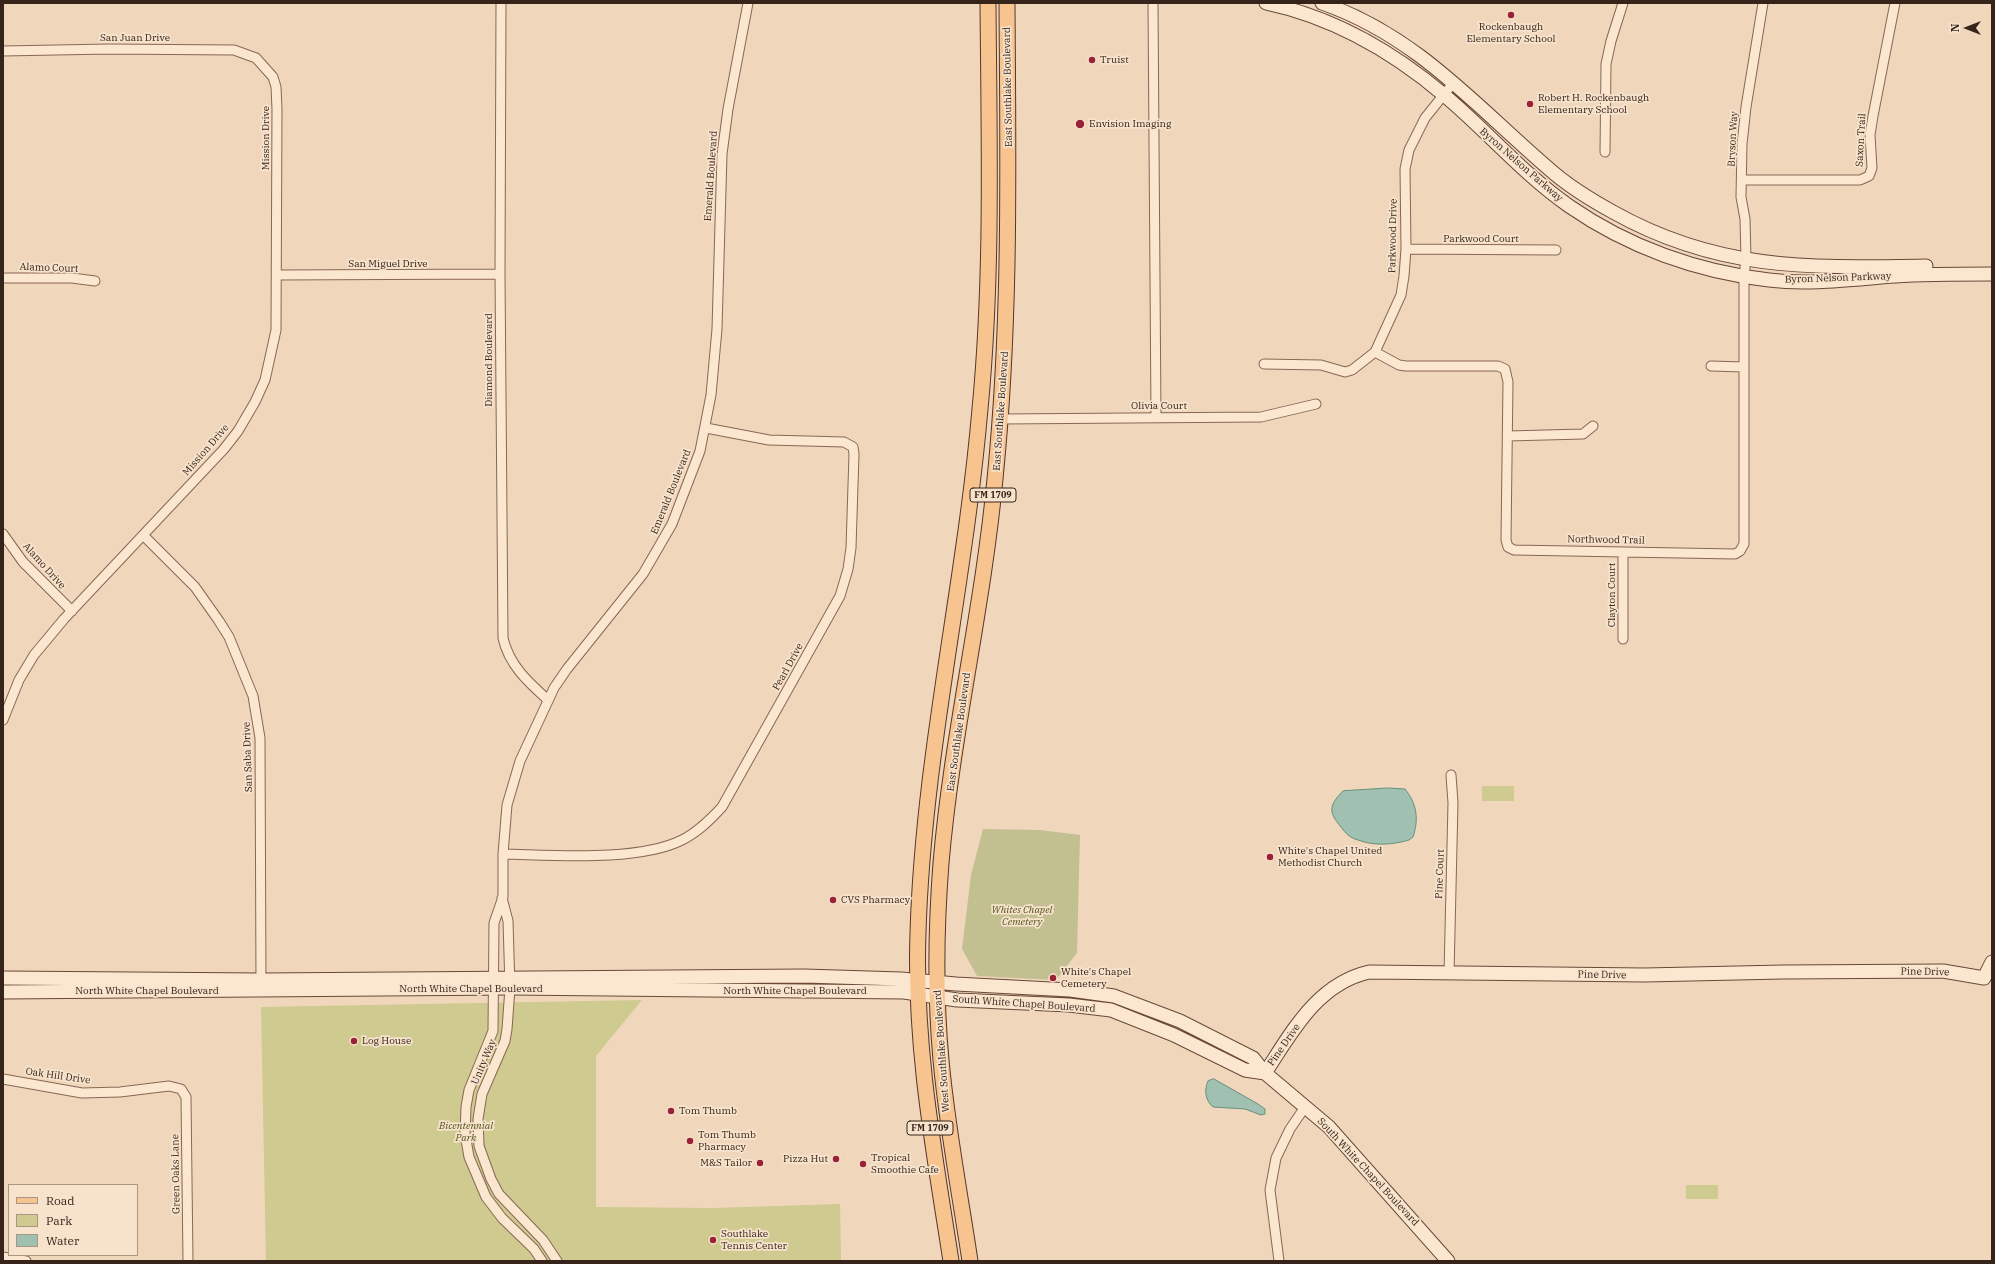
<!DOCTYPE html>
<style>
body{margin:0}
#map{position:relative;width:1995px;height:1264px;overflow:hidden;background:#f0d7bc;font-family:"IBM Plex Serif",serif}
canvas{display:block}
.frame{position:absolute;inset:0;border:4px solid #36231a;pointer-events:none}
.legend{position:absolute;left:8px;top:1184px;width:130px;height:72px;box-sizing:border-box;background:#f7e3cc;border:1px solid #aa9685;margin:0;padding:5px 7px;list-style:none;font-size:12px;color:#36231a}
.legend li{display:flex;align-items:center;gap:8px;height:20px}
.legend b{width:20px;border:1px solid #aa9685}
.north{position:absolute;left:1947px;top:8px;width:40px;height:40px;-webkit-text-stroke:3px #f7e3cc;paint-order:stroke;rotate:270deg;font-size:11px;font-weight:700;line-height:16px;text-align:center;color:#36231a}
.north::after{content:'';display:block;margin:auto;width:14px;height:18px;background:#36231a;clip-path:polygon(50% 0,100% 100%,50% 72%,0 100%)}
</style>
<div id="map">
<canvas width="1995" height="1264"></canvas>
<div class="frame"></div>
<ul class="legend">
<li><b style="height:5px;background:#f7c490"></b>Road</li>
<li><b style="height:11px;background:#ceca90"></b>Park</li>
<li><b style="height:11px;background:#a0c1b1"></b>Water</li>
</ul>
<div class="north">N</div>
</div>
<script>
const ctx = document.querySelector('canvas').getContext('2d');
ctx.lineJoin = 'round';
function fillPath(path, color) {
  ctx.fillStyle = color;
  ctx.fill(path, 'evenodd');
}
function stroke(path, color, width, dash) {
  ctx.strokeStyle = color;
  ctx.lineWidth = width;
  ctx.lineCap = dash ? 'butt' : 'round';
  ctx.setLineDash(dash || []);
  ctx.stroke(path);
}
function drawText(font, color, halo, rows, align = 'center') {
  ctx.font = font + ' "IBM Plex Serif",serif';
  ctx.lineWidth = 3.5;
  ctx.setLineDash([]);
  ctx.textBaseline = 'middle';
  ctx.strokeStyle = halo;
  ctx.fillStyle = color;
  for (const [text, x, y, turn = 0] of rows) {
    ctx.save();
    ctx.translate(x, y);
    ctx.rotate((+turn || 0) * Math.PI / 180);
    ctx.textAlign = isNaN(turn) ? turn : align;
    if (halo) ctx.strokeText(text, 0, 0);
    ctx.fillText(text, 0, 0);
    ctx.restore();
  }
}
fillPath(new Path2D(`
 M1482,786h32v15h-32z
 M642,1000l-46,56v151l117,1 127,-4 1,57h-575l-5,-254z
 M1686,1185h32v14h-32z`), '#ceca90');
fillPath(new Path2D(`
 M983,829l57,1 40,5 -3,118 -21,27 -79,-4 -15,-27 9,-74z`), '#c2bf90');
const water = new Path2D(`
 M1388,788l17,1c12,15 14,30 8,48l-4,3c-17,5 -35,6 -51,0 -8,-2 -13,-7 -17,-13 -13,-15 -12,-22 2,-36z
 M1214,1079l44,25 7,5v5l-4,1 -16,-6 -32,-2c-8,-7 -9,-17 -5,-26z`);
fillPath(water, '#a0c1b1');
stroke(water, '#678e7e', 1);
const street = new Path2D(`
 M501,3l-1,271 3,364c6,27 25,44 45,62
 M1153,3l3,414
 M3,51l106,-2 125,1 22,8 17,19 3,10 1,22 -1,221 -11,50 -10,22 -17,29 -14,18 -160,170 -30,36 -15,25 -16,40
 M1605,152l1,-88 5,-23 12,-38
 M1743,180h117l9,-4 3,-8 -2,-33 3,-19 22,-113
 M1406,249l150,1
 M277,275l223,-1
 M3,278h69l23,3
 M1375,352l24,13 7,1h92l7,3 3,13 -2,158 2,7 6,3 221,4 5,-3 4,-7v-268l2,-17 -1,-40 -4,-22 1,-53 4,-37 17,-104
 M1264,364l57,1 24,7 7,-2 23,-18 26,-57 3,-19 2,-27 -1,-80 4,-19 16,-32 29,-36
 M1711,366l33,1
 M1001,419l260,-2 55,-13
 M1508,436l75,-2 10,-8
 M3,534l20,28 49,49
 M144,536l51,51 24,34 10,16 24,59 7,42 1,248
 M1623,639v-87
 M503,854c50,1 135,8 179,-14 16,-8 28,-20 40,-33l118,-211 8,-27 3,-21 3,-94 -1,-7 -9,-5 -75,-2 -63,-12
 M502,898l6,23 2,67 -3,41 -2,12 -23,53 -4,25 1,27 12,33 8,15 44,46 14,21
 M1449,974l4,-171 -2,-28
 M3,1079l79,14 38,-1 49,-6 12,3 5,8 2,164
 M3,1257l23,4
 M542,1261l-8,-12 -32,-31 -16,-21 -17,-40 -4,-23 1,-27 3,-17 24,-59 1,-108 9,-26v-43l4,-49 13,-44 34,-73 13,-19 76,-95 29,-50 28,-73 11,-56 6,-66 5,-175 6,-45 20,-106
 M1279,1261l-9,-71 6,-32 14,-29 15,-22`);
const secondary = new Path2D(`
 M1266,3c66,14 127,49 178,92 43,36 79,79 125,111 59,41 129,66 200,74 41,5 84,-1 126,-4 32,-2 65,-2 97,-2
 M1322,3c98,34 157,107 233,171 18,15 38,27 58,38 105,59 197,56 313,54
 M3,978l258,2 543,-4 97,3 55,5 114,6 44,6 66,25 73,37 12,15 64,54 119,134
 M3,992l507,-4 394,4 53,8 112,5 42,5 63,25 71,35 20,3
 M1265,1073c27,-41 52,-89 104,-101l276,3 138,-3 160,-1 41,7 8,-16`);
const primary = new Path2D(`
 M951,1261c-17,-109 -37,-217 -33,-328 5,-176 47,-349 62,-524 13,-135 9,-270 8,-406
 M970,1261c-10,-67 -23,-134 -29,-201 -6,-65 -5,-132 0,-197 11,-129 42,-255 54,-384 16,-160 13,-316 12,-476`);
stroke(street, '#886755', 11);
stroke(secondary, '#694838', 15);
stroke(primary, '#55362a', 17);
stroke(street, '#fbe6cf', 9);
stroke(secondary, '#fbe6cf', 13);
stroke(primary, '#f7c490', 15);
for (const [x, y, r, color] of [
 [1511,15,4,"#9a2238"],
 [1092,60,4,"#9a2238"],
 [1530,104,4,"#9a2238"],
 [1080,124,5,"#9a2238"],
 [1270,857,4,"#9a2238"],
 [833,900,4,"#9a2238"],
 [1053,978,4,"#9a2238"],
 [354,1041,4,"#9a2238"],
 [671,1111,4,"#9a2238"],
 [690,1141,4,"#9a2238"],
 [836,1159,4,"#9a2238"],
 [760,1163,4,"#9a2238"],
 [863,1164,4,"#9a2238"],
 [713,1240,4,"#9a2238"]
]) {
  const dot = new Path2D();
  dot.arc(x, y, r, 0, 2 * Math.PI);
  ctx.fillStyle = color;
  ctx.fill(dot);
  stroke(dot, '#f7e3cc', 1.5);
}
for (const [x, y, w] of [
 [993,495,46],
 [930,1128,46]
]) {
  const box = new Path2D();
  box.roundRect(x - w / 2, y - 7, w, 14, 3);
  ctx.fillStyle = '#f7e3cc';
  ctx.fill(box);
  stroke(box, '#36231a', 1);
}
drawText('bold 9px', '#36231a', null, [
 ["FM 1709",993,495],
 ["FM 1709",930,1128]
]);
drawText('10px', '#36231a', '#f7e3cc', [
 ["Rockenbaugh",1511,27,"center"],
 ["Elementary School",1511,39,"center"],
 ["Truist",1100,60],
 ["Robert H. Rockenbaugh",1538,98],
 ["Elementary School",1538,110],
 ["Envision Imaging",1089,124],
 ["White's Chapel United",1278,851],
 ["Methodist Church",1278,863],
 ["CVS Pharmacy",841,900],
 ["White's Chapel",1061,972],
 ["Cemetery",1061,984],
 ["Log House",362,1041],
 ["Tom Thumb",679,1111],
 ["Tom Thumb",698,1135],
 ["Pharmacy",698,1147],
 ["Tropical",871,1158],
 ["Smoothie Cafe",871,1170],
 ["Pizza Hut",828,1159,"right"],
 ["M&S Tailor",752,1163,"right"],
 ["Southlake",721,1234],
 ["Tennis Center",721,1246]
], 'left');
drawText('10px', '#36231a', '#f7e3cc', [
 ["San Juan Drive",135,38],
 ["East Southlake Boulevard",1008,87,-91],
 ["Mission Drive",266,138,-90],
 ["Bryson Way",1733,139,-87],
 ["Saxon Trail",1861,140,-87],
 ["Byron Nelson Parkway",1521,165,41],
 ["Emerald Boulevard",711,176,-86],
 ["Parkwood Drive",1393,236,-89],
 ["Parkwood Court",1481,239],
 ["San Miguel Drive",388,264],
 ["Alamo Court",49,268,2],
 ["Byron Nelson Parkway",1838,278,-2],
 ["Diamond Boulevard",489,360,-90],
 ["Olivia Court",1159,406],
 ["East Southlake Boulevard",1001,411,-86],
 ["Mission Drive",206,450,-49],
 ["Emerald Boulevard",671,492,-68],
 ["Northwood Trail",1606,540,1],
 ["Alamo Drive",44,566,48],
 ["Clayton Court",1612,595,-90],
 ["Pearl Drive",788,667,-61],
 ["East Southlake Boulevard",959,732,-82],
 ["San Saba Drive",248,757,-92],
 ["Pine Court",1440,874,-88],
 ["Pine Drive",1925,972,1],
 ["Pine Drive",1602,975,1],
 ["North White Chapel Boulevard",471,989],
 ["North White Chapel Boulevard",147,991],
 ["North White Chapel Boulevard",795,991],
 ["South White Chapel Boulevard",1024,1004,4],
 ["Pine Drive",1284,1045,-55],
 ["West Southlake Boulevard",942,1051,-94],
 ["Unity Way",484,1062,-67],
 ["Oak Hill Drive",58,1076,8],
 ["South White Chapel Boulevard",1368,1172,47],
 ["Green Oaks Lane",176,1174,-91]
]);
drawText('italic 10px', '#505420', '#f7e3cc', [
 ["Whites Chapel",1022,910],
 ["Cemetery",1022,922],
 ["Bicentennial",466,1126],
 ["Park",466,1138]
]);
</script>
